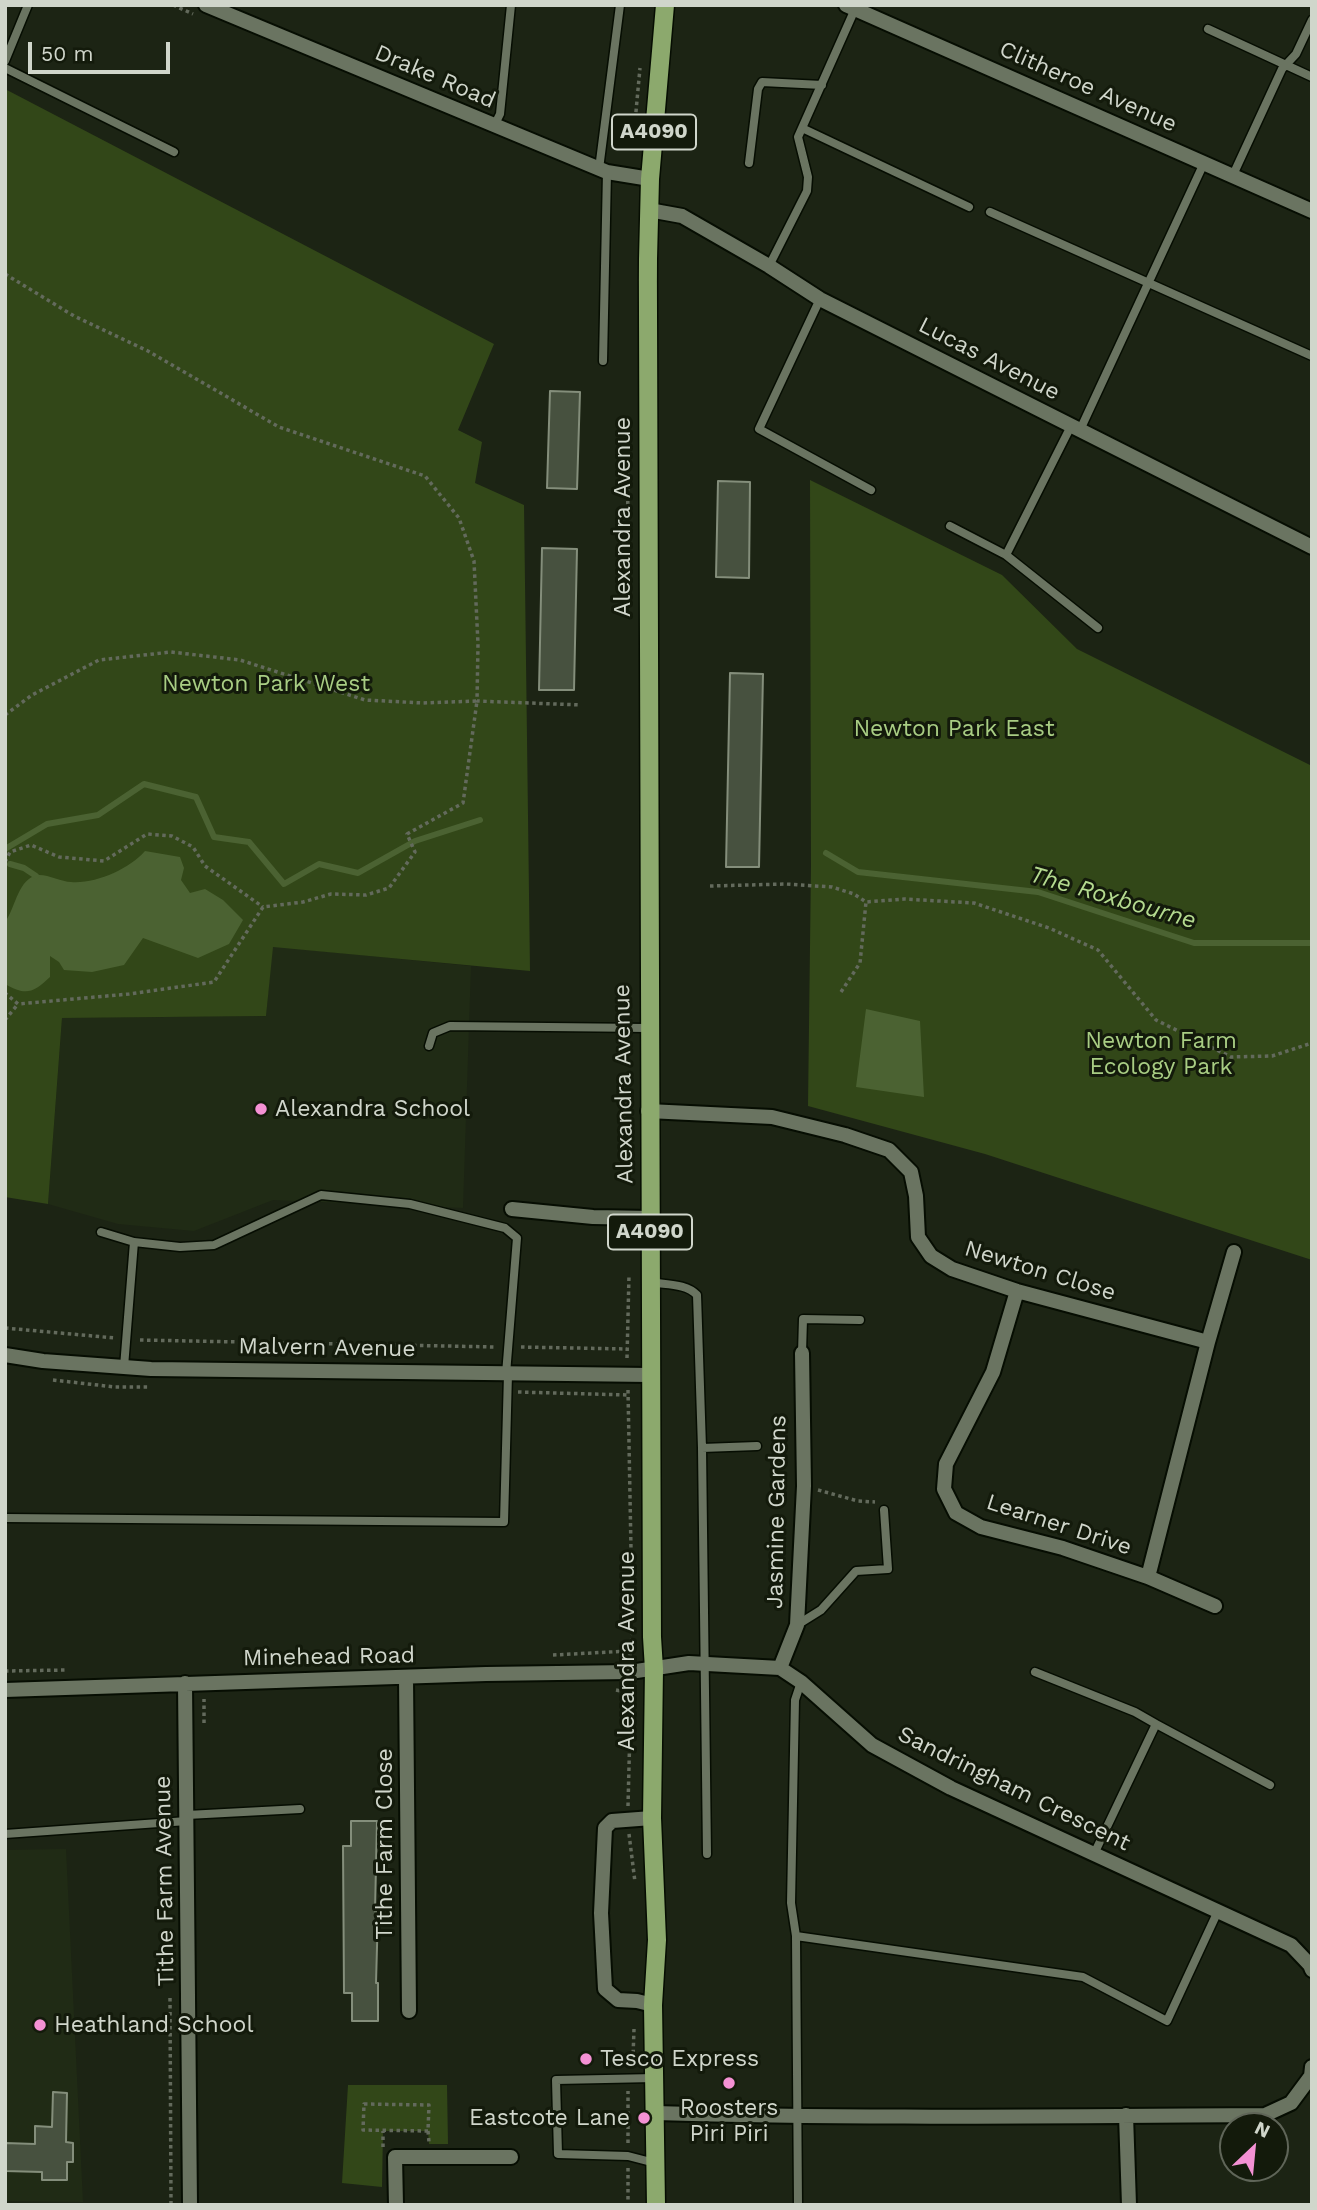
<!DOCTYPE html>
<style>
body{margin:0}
#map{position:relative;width:1317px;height:2210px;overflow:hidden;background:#1c2414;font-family:"Work Sans",sans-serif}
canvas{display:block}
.frame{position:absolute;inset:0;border:7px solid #d0d6cb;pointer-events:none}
.north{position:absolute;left:1219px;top:2112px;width:70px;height:70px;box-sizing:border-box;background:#131a0b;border:2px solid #5f6558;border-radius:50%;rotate:26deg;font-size:19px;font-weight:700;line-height:28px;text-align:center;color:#d0d6cb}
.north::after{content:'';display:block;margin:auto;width:24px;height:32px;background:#f491d4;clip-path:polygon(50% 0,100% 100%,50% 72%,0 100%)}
.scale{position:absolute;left:28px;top:42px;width:142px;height:32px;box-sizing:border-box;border:4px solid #d0d6cb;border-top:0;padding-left:9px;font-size:21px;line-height:24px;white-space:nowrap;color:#d0d6cb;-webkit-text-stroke:5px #131a0b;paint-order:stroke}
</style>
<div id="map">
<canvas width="1317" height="2210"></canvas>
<div class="frame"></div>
<div class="north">N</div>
<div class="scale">50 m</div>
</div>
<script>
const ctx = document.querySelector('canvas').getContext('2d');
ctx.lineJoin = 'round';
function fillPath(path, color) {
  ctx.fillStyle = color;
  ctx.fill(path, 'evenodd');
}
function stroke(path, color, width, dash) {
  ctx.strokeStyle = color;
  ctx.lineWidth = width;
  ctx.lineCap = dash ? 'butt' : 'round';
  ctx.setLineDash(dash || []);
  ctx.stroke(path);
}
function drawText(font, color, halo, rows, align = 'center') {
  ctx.font = font + ' "Work Sans",sans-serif';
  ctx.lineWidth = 6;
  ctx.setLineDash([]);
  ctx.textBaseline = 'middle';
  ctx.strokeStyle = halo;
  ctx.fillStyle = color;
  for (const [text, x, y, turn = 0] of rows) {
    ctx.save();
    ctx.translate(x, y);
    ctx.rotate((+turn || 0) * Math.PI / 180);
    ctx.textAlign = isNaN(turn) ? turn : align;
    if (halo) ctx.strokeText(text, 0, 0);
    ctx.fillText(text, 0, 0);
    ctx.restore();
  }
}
fillPath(new Path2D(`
 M272,946l199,20 -8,242 -190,-8 -79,31 -76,-7 -70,-20 14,-186 204,-2z
 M66,1849l17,353 -78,-1v-351z`), '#202b15');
fillPath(new Path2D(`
 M5,89l489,255 -36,86 24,12 -7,41 49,22 6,466 -257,-24 -7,69 -204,2 -14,186 -43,-7z
 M810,480l192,95 75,74 235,117v494l-327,-106 -177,-48 3,-240z
 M348,2085h99l1,59h-19l-1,-13h-45l-1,56 -40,-4z`), '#324718');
fillPath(new Path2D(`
 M145,851l35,6 4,11 -3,12 9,13 15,-4 18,11 20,20 -14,24 -31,14 -55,-20 -19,27 -32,7 -28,-2 -5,-8 -9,-6v21c-17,16 -24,19 -45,7v-62c10,-13 12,-39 29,-46 10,-4 26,6 37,6 25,2 58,-13 74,-31z
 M866,1009l54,12 4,76 -68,-10z`), '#4b6232');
stroke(new Path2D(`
 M5,849l42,-25 51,-9 46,-31 52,13 18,40 35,5 35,42 35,-20 39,9 57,-32 65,-21
 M826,853l32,19 180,20 156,51h118
 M10,864l14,4 12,8`), '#4b6232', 6);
const building = new Path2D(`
 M550,391l30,1 -3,97 -30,-1z
 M718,481l32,1 -1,96 -33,-1z
 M542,548l35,1 -3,141h-35z
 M730,673l33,1 -4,193h-33z
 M351,1821h26l-2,90h3l-2,72h2v38h-26v-28h-8l-1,-147h8z
 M53,2092l14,1 -1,49 7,1v19h-6v18h-25v-8l-37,-1v-28l30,1v-18l17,1z`);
fillPath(building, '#47513f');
stroke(building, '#848e7b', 2);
const lane = new Path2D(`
 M1208,29l104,48
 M5,61l23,-56
 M5,68l169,84
 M494,126l6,-12 11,-109
 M802,128l167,79
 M749,163l9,-74 4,-7 60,3
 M599,169l21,-164
 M1233,175l49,-106 14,-15 16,-34
 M990,212l322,144
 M769,266l38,-75 1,-14 -10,-40 57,-128
 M820,299l-61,130 112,61
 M603,361l4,-189
 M1080,430l124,-267
 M950,526l56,29 92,73
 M1006,555l65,-129
 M429,1046l4,-13 17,-7 197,2
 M101,1232l33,10 46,5 34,-2 107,-50 89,9 95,24 12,10 -11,136
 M650,1282c15,3 36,1 47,13l5,153 5,406
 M802,1353l1,-34 57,1
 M124,1367l10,-125
 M702,1448l55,-2
 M5,1518l499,4 4,-148
 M797,1625l24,-15 35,-39 32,-2 -4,-59
 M1035,1672l100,40 21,12
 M187,1815l113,-6
 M5,1834l182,-13
 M1094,1854l62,-130 114,61
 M796,1936l287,41 84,44 51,-110
 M655,2078l-99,2 2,74 70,2 27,7
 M798,2205l-2,-269 -5,-33 4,-203 6,-18`);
const street = new Path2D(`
 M206,5l401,167 43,7
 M846,5l466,206
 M649,210l33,6 87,50 51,33 492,248
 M648,1111l124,6 73,18 44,15 22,22 5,24 2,41 13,19 21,13 65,22 191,51
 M512,1209l81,8 57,1
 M1017,1291l-24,81 -47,92 -2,25 12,24 25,14 82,21 85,29 67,29
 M5,1355l38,6 108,8 499,6
 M1148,1577l60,-235 26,-90
 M780,1668l17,-43 7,-139 -2,-133
 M406,1677l3,334
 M185,1683l5,522
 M5,1690l481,-16 144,-2 59,-9 91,5 21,14 71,63 79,43 340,157 19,20 2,5
 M652,1818l-40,3 -7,7 -4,85 4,76 13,11 19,1 16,4
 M655,2113c204,6 406,3 610,2l26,-12 20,-27 1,-9
 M1126,2115l3,90
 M396,2205l-1,-48h116`);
const primary = new Path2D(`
 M656,2205l-3,-200 4,-65 -5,-122 2,-149 -2,-32c-4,-460 -6,-919 -4,-1378l2,-80 15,-174`);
stroke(lane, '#060d02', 11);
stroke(street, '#060d02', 18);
stroke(primary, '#060d02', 21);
stroke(new Path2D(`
 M173,5l20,9
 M634,133l6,-65
 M5,274l69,42 74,35 131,76 146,49 34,42 15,43 4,83 -1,57 104,4
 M627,438l1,83
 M5,715l27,-20 67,-35 72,-8 69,8 125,40 58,3 54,-2 -14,102 -56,31 8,18 -26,36 -23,7 -35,-1 -28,8 -40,5 -49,75 -85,12 -111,10 -13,-11
 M5,862l5,-10 21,-7 28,12 45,4 43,-27 25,2 21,11 12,19 58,41
 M710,886l75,-2 47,3 22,7 12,8 38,-3 70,4 75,25 49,22 58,70 75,37 41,-1 40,-13
 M841,992l19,-29 6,-61
 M5,1020l13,-16
 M629,1096l-6,26 6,9
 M5,1328l110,10
 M140,1340l356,7
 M521,1347l106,2
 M627,1358l2,-83
 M53,1380l62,7h35
 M628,1390l4,213
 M518,1392l110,3
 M818,1490l40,11 17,1
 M553,1655l76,-4
 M630,1656l2,-21
 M5,1671l61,-1
 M616,1690l15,3
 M204,1723v-24
 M628,1806l3,-118
 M629,1834l6,48
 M170,1998l1,207
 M631,2067l2,-10 1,-28
 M364,2104l65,1 -1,26 -65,-1z
 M428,2131l1,11
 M628,2143v-52
 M383,2147v-16
 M628,2168v37`), '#636a5c', 3.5, [3.5, 3.5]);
stroke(lane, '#6a7461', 8);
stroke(street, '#6a7461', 14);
stroke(primary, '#8ca96d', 18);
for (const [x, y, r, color] of [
 [261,1109,7,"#f491d4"],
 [40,2025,7,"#f491d4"],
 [586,2059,7,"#f491d4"],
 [729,2083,7,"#f491d4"],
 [644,2118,7,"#f491d4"]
]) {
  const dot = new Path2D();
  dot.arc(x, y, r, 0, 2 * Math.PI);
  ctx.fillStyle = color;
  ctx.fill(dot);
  stroke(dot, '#131a0b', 2.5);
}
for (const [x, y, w] of [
 [654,132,84],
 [650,1232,84]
]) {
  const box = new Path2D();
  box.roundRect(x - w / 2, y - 17.5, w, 35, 5);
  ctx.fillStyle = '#131a0b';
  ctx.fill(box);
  stroke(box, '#d0d6cb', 2);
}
drawText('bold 21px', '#d0d6cb', null, [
 ["A4090",654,132],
 ["A4090",650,1232]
]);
drawText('23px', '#d0d6cb', '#131a0b', [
 ["Drake Road",435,77,23],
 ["Clitheroe Avenue",1088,87,24],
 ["Lucas Avenue",989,359,27],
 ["Alexandra Avenue",623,517,-90],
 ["Alexandra Avenue",624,1084,-91],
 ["Newton Close",1040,1271,17],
 ["Malvern Avenue",327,1348,1],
 ["Jasmine Gardens",777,1512,-89],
 ["Learner Drive",1059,1525,18],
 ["Alexandra Avenue",627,1651,-90],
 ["Minehead Road",329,1657,-1],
 ["Sandringham Crescent",1014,1789,26],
 ["Tithe Farm Close",385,1844,-90],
 ["Tithe Farm Avenue",165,1881,-91]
]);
drawText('23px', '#a8cd83', '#131a0b', [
 ["Newton Park West",266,684],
 ["Newton Park East",954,729],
 ["Newton Farm",1161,1041],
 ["Ecology Park",1161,1067]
]);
drawText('23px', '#d0d6cb', '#131a0b', [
 ["Alexandra School",275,1109],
 ["Heathland School",54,2025],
 ["Tesco Express",600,2059],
 ["Roosters",729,2108,"center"],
 ["Piri Piri",729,2134,"center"],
 ["Eastcote Lane",630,2118,"right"]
], 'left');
drawText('italic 24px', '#b4da8f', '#131a0b', [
 ["The Roxbourne",1113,898,16]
]);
</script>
